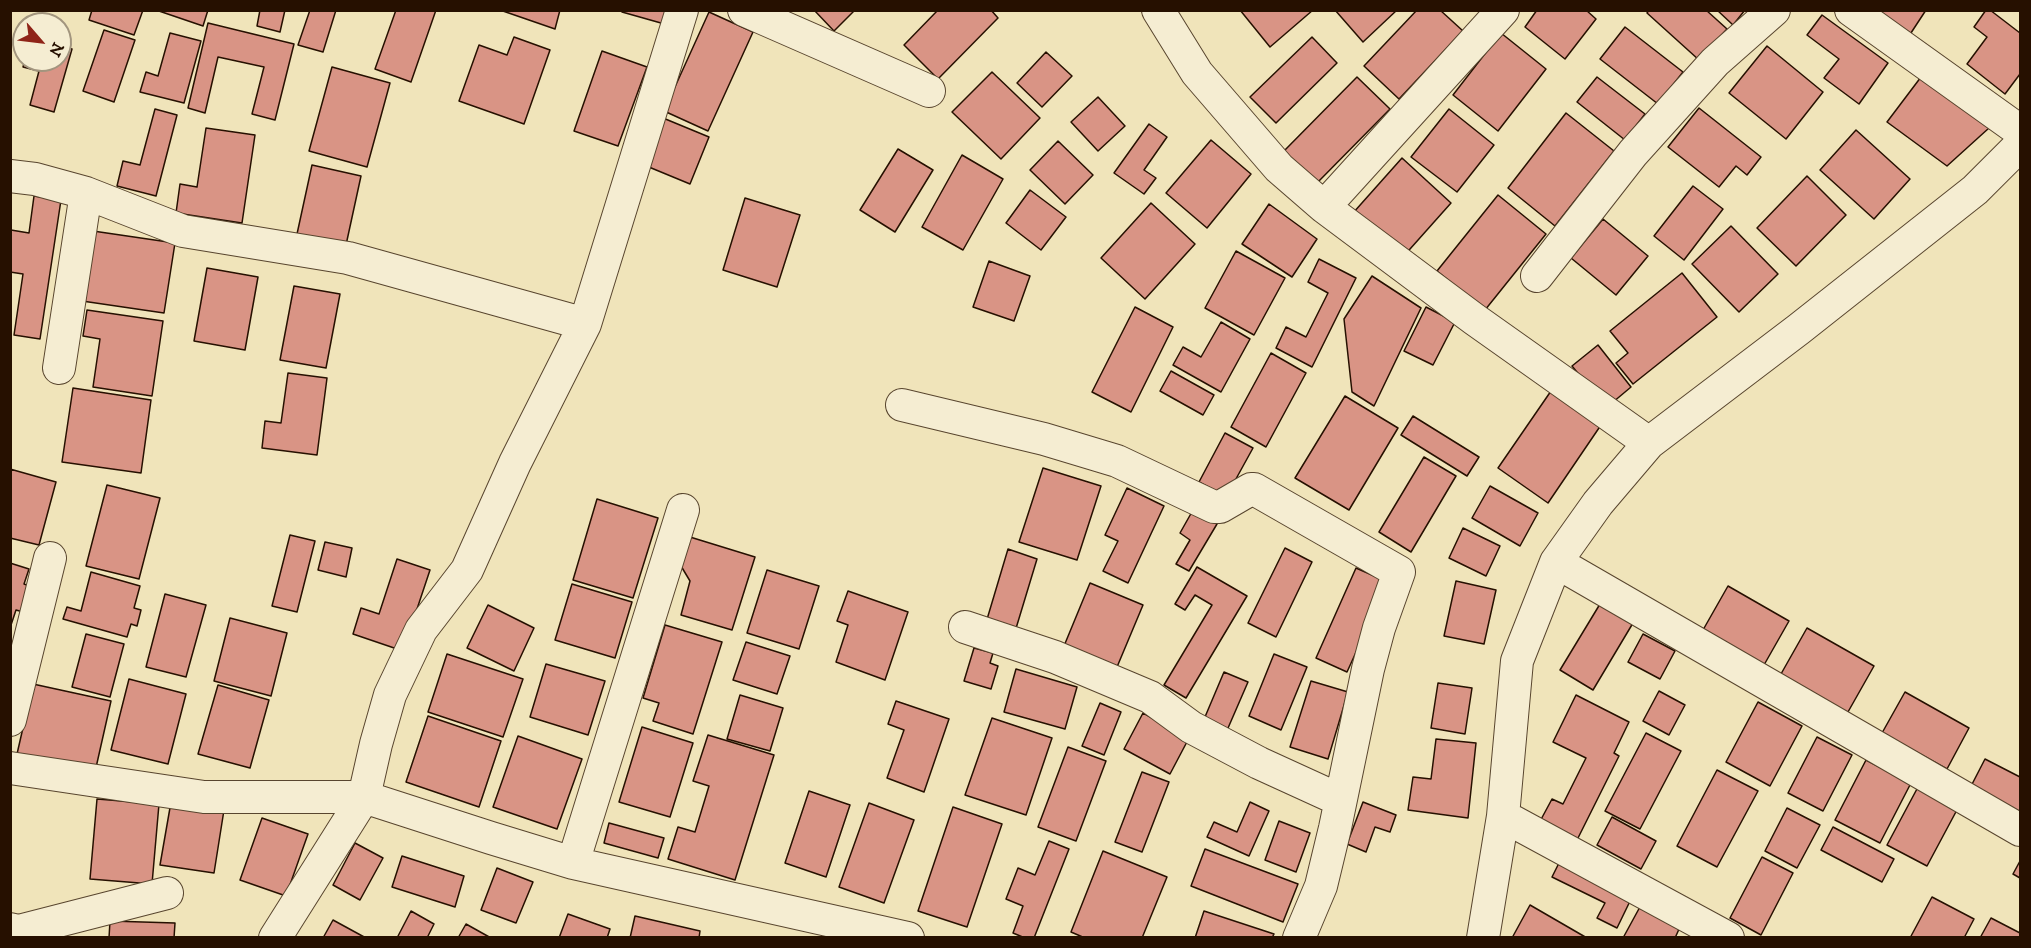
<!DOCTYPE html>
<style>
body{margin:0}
#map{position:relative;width:2031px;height:948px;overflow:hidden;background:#f0e4ba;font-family:"IM FELL DW Pica",serif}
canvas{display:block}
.frame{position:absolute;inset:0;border:12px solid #261000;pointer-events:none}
.north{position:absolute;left:12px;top:12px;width:60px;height:60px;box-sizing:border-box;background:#f5edd2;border:2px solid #a2957e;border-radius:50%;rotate:118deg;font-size:16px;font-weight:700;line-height:24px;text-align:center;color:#261000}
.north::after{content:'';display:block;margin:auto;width:21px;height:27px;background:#8f2418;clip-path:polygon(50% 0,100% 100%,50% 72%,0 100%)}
</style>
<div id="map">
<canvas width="2031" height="948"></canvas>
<div class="frame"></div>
<div class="north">N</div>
</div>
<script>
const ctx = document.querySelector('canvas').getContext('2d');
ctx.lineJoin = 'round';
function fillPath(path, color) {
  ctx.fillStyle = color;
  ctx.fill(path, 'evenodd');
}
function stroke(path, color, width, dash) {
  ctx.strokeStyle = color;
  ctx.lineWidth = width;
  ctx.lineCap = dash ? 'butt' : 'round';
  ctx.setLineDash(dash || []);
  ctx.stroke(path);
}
const building = new Path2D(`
 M92,10h51l-9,25 -45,-15z
 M156,10h52l-5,16z
 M260,10h25l-5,22 -23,-6z
 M310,10h26l-13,42 -25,-7z
 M396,10h40l-25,72 -36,-13z
 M500,10h60l-5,19z
 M622,10h50l-4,15 -46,-13z
 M814,10h41l-21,21z
 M938,10h53l7,8 -60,61 -34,-34z
 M1240,10h73l-43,37z
 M1335,10h62l-34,32z
 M1417,10h23l23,21 -64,68 -35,-33z
 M1537,10h49l10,9 -31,40 -40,-32z
 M1649,10h57l21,19 -28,31 -52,-47z
 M1717,10h28l-12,15z
 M1865,10h61l-19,29z
 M1986,10h4l30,23v41l-15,20 -38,-30 20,-27 -13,-10z
 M709,12l44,20 -45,99 -44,-20z
 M1822,15l66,48 -29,41 -35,-26 15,-19 -32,-24z
 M208,23l86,21 -19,76 -23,-6 12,-47 -46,-10 -13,56 -17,-5z
 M1625,27l58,45 -25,32 -58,-45z
 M104,30l31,10 -21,62 -31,-11z
 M170,33l31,8 -17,62 -44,-11 6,-20 12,4z
 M1501,33l45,36 -48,62 -45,-36z
 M514,37l36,13 -26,74 -65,-23 20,-56 28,10z
 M1312,37l25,26 -61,60 -26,-26z
 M60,46l12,3 -18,63 -24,-7 9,-34 -16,-4 2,-7h35z
 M1767,46l56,46 -37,47 -57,-46z
 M602,51l45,16 -29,79 -44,-15z
 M1046,52l26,24 -30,31 -25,-24z
 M332,67l58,16 -23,84 -58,-16z
 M992,72l48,46 -39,41 -49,-47z
 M1357,77l33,32 -74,75 -33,-32z
 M1597,77l48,37 -20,26 -48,-38z
 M1921,77l68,51 -42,38 -60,-44z
 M1098,97l27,29 -27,25 -27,-29z
 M1699,108l62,49 -14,18 -11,-9 -17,21 -51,-40z
 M155,109l22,6 -21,81 -39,-10 6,-25 17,4z
 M1449,109l45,36 -37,47 -46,-35z
 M1566,113l48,38 -59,75 -47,-38z
 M663,118l46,19 -19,47 -46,-19z
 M1149,124l18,13 -23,33 12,8 -12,16 -30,-21z
 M206,128l49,7 -13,88 -66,-10 4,-29 17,3z
 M1856,130l54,49 -36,40 -54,-49z
 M1211,140l40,34 -44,54 -41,-35z
 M1058,141l35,34 -28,29 -35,-34z
 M898,149l35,21 -38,62 -35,-22z
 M962,155l41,24 -40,71 -41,-23z
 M1402,158l49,45 -49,55 -49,-45z
 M312,165l49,11 -15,69 -49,-11z
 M1807,176l39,39 -50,51 -39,-38z
 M1693,186l30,23 -39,51 -30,-24z
 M1030,190l36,27 -25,33 -35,-27z
 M1498,195l48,39 -61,76 -48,-39z
 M34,196l27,4 -21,139 -26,-4 9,-61 -13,-2 1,-42 18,3z
 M745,198l55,17 -23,72 -54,-17z
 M1151,203l44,41 -50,55 -44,-41z
 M1269,204l48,35 -25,38 -50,-33z
 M1603,219l45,37 -32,39 -45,-37z
 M1731,226l47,48 -39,38 -47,-48z
 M93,231l82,12 -11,70 -82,-12z
 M1236,251l49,27 -31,57 -49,-27z
 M1319,259l37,19 -44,89 -36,-19 10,-21 20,10 22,-44 -20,-11z
 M989,261l41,15 -16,45 -41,-14z
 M207,268l51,9 -13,73 -51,-9z
 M1682,273l35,44 -84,67 -17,-21 12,-10 -18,-22z
 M1372,276l49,32 -47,98 -22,-14 -8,-73z
 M294,286l46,8 -14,74 -46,-8z
 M1135,307l38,20 -42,85 -39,-20z
 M1426,307l29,15 -22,43 -29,-14z
 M87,310l76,11 -11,75 -59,-9 7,-48 -17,-3z
 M1221,322l29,17 -29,53 -48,-27 10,-18 18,10z
 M1598,345l33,42 -25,21 -34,-42z
 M1271,353l35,20 -40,74 -35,-20z
 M1171,371l43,24 -11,20 -43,-24z
 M288,373l39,5 -10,77 -55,-7 3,-27 16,2z
 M73,388l78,12 -10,73 -79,-11z
 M1551,391l50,34 -53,78 -50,-35z
 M1345,396l53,32 -49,82 -54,-32z
 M1413,416l66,41 -12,19 -66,-41z
 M1225,433l28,15 -27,49 -27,-15z
 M1424,457l32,19 -45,76 -32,-20z
 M1043,468l58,18 -24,74 -58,-18z
 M10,469l46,13 -17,63 -29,-7z
 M107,485l53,13 -21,81 -53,-13z
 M1490,486l48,27 -18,33 -48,-28z
 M1127,488l37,18 -36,77 -25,-12 15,-30 -13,-6z
 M597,499l61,19 -25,80 -60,-18z
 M1193,510l24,14 -28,47 -13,-7 14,-24 -10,-7z
 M1463,528l37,18 -14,30 -37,-18z
 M290,535l25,6 -18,71 -25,-6z
 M690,537l65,20 -23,73 -51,-15 9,-34 -9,-15z
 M325,542l27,6 -6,29 -28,-7z
 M1285,548l27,14 -36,75 -28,-14z
 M1008,549l29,10 -23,76 -29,-9z
 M397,559l33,11 -27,81 -50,-17 8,-26 18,6z
 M10,563l19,6 -5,15 11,4 -8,25 -11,-3 -6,18z
 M1197,567l50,29 -61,102 -22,-13 48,-80 -17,-10 -10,15 -10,-6z
 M1356,568l32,14 -41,90 -31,-14z
 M767,570l52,16 -20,63 -52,-16z
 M91,572l49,14 -6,22 7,2 -4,16 -6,-2 -4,13 -64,-18 4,-12 14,4z
 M1456,581l40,9 -12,54 -40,-8z
 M1090,583l53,22 -26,62 -53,-21z
 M572,584l60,18 -17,56 -60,-18z
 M1728,586l61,35 -29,51 -61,-35z
 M848,591l60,21 -23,68 -49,-18 12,-37 -11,-4z
 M165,594l41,11 -20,72 -40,-10z
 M1600,604l33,19 -40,67 -33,-20z
 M488,605l46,23 -20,43 -47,-23z
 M230,618l57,15 -16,63 -57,-15z
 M665,625l57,17 -29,92 -40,-13 6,-18 -16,-5z
 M1807,628l67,38 -30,53 -67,-38z
 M86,634l38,10 -14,53 -38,-10z
 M1643,634l32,17 -15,28 -32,-17z
 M746,642l44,14 -13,38 -44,-14z
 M974,648l19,5 -3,10 8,3 -7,23 -27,-8z
 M447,654l76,25 -20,58 -75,-25z
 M1274,654l33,13 -26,63 -32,-14z
 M546,664l59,17 -17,54 -58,-18z
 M1016,669l61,18 -12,42 -61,-17z
 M1224,672l24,10 -23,53 -23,-11z
 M129,679l57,15 -18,70 -57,-14z
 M1311,681l37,11 -20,67 -38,-12z
 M1438,683l34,5 -7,46 -34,-6z
 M33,684l78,17 -16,71 -78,-18z
 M218,685l51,15 -19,68 -52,-14z
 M1659,691l26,14 -16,30 -26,-14z
 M1905,692l64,36 -22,41 -65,-36z
 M740,695l43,13 -13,43 -43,-12z
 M1576,695l53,27 -15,31 5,3 -44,88 -37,-19 14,-26 11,5 23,-46 -33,-16z
 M896,701l53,18 -25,73 -37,-14 17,-48 -16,-6z
 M1758,702l44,24 -32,60 -44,-24z
 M1100,703l21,9 -17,43 -22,-9z
 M1143,713l46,25 -19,36 -46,-25z
 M428,716l73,25 -22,66 -73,-25z
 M992,718l60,20 -26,77 -61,-20z
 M642,727l51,16 -23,74 -51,-15z
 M1646,733l35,18 -41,78 -35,-18z
 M708,735l66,20 -39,125 -67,-21 10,-32 17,5 14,-46 -16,-5z
 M518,736l64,23 -25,70 -64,-22z
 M1817,737l35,18 -29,56 -35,-18z
 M1436,739l40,4 -8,75 -60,-8 5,-33 18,2z
 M1068,747l38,14 -30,80 -38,-14z
 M1985,759l35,18v43l-52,-28z
 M1866,760l45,23 -31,60 -45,-23z
 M1717,770l41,21 -41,76 -40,-21z
 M1142,772l27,10 -27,70 -27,-10z
 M1918,787l40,21 -31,58 -40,-21z
 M809,791l41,14 -24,72 -41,-14z
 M97,799l62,5 -7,80 -62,-5z
 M171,802l53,8 -10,63 -54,-8z
 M1250,802l19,9 -20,45 -42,-19 7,-15 23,10z
 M1363,802l33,13 -6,17 -15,-5 -9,25 -19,-8z
 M869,803l45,17 -30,83 -45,-16z
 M953,807l49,17 -35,103 -49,-16z
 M1787,808l33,17 -23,43 -32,-17z
 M1612,817l44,24 -15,28 -44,-24z
 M262,818l46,16 -22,62 -46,-16z
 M1279,821l31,12 -14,39 -31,-12z
 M609,823l55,15 -6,20 -54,-15z
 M1833,827l61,32 -12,23 -61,-32z
 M1049,841l20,8 -35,89h-9l-12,-5 10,-27 -17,-7 12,-31 17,7z
 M355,843l28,15 -23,42 -27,-15z
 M1205,849l93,35 -15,38 -92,-36z
 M1103,851l64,26 -25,61h-57l-14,-6z
 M402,856l62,20 -9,31 -63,-20z
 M1762,857l31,16 -32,62 -31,-17z
 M1560,861l73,34 -16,33 -20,-10 8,-15 -53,-26z
 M2020,861v17l-7,-4z
 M497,868l36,14 -17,41 -35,-13z
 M1932,897l42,22 -10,19h-54z
 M1530,905l57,33h-75z
 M1641,905l39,22 -5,11h-52z
 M411,911l23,13 -7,14h-30z
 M1204,911l70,23 -2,4h-77z
 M568,914l42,15 -3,9h-48z
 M635,916l65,15 -1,7h-69z
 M1991,918l29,15v5h-40z
 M333,920l33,18h-43z
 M110,921l65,2 -1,15h-65z
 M466,924l25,14h-33z`);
fillPath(building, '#d99485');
stroke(building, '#261000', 1.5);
const minor = new Path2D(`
 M744,10l185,81
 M1158,10l39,63 82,95 45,39 150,112 175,124
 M1851,10l169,121
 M10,176l25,3 51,14 97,38 165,27 237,66
 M1324,207l179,-197
 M1537,276l96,-123 82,-91 59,-52
 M59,368l27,-175
 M902,405l142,34 73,22 97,46h6l31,-18h3l145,83 -20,56 -11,41 -33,159 -14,58 -22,52
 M1556,562l464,268
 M965,627l90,30 95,40 41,30 68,36 81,37
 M10,720l40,-162
 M10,768l194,29h160l127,41 82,25 335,75
 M1503,816l225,122
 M573,863l110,-353
 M10,929l9,2 148,-38
 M275,938l89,-141 12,-53 14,-49 31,-65 46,-60 48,-107 70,-139 97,-314
 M1483,938l20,-122 14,-155 39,-99 42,-59 51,-60 150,-114 176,-139 45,-45`);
stroke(minor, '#58452e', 34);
stroke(minor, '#f5edd2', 32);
</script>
